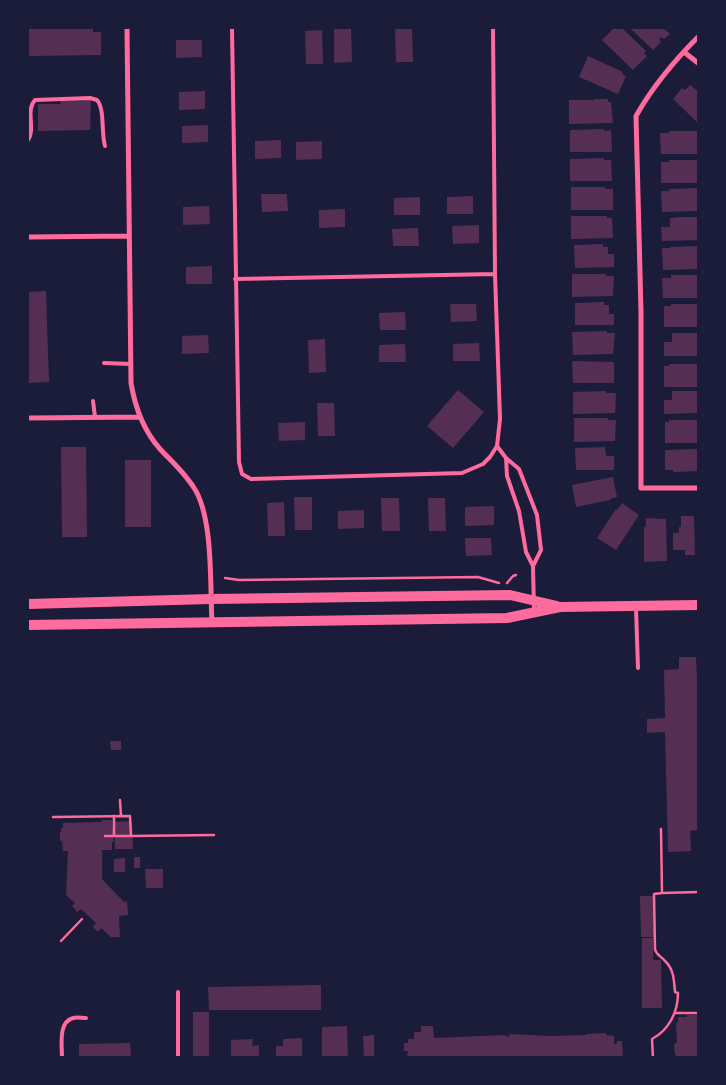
<!DOCTYPE html>
<style>
body{margin:0}
#map{position:relative;width:726px;height:1085px;overflow:hidden;background:#1b1b3a;font-family:"Exo 2",sans-serif}
canvas{display:block}
.frame{position:absolute;inset:0;border:29px solid #1b1b3a;pointer-events:none}
</style>
<div id="map">
<canvas width="726" height="1085"></canvas>
<div class="frame"></div>
</div>
<script>
const ctx = document.querySelector('canvas').getContext('2d');
ctx.lineJoin = 'round';
function fillPath(path, color) {
  ctx.fillStyle = color;
  ctx.fill(path, 'evenodd');
}
function stroke(path, color, width, dash) {
  ctx.strokeStyle = color;
  ctx.lineWidth = width;
  ctx.lineCap = dash ? 'butt' : 'round';
  ctx.setLineDash(dash || []);
  ctx.stroke(path);
}
fillPath(new Path2D(`
 M28,28h65v4h8v23l-73,1z
 M412,28l1,34h-17l-1,-33z
 M614,28h8l24,23 -2,2 3,3 -14,14 -31,-30z
 M630,28h33l7,6 -6,5 -3,-2 -2,2 2,3 -8,8z
 M334,29h17l1,33 -18,1z
 M322,30l1,34h-17l-1,-33z
 M176,40h26v17l-26,1z
 M588,56l35,16 -1,2 4,2 -8,18 -39,-17z
 M690,85l8,6v32l-25,-24 9,-11 3,2z
 M205,91v18l-26,1v-18z
 M594,99h14v3h3l2,21 -44,1v-24h25z
 M91,100l-1,30 -52,1v-27h23l-1,-3z
 M208,125v17l-26,1v-17z
 M604,129l1,2 6,-1 1,22h-42v-22z
 M669,131h29v23h-37l-1,-21h9z
 M281,140v18l-26,1v-18z
 M322,141v18l-26,1v-18z
 M604,158v2h7l1,21h-42v-22z
 M669,160h29v23h-37v-21h8z
 M571,187h34v2h8v21h-42z
 M698,188v23l-36,1 -1,-21h8v-2z
 M261,194h26l1,17 -26,1z
 M473,196v18h-26v-17z
 M420,197v18h-26v-17z
 M209,206l1,18 -27,1v-18z
 M345,209v18l-26,1v-18z
 M571,216h36v2h5l1,20 -42,1z
 M680,217h18v23l-36,1 -1,-14h9v-9z
 M479,225v18l-26,1 -1,-18z
 M418,228l1,18h-26l-1,-17z
 M603,244v3h5v7h6v13l-39,1 -1,-23z
 M698,246v23l-35,1 -1,-22h8v-1z
 M212,266v18h-26v-17z
 M572,274h34v2h8l-1,20 -41,1z
 M671,275h27v23h-35l-1,-20h9z
 M46,291l3,91 -21,1v-91z
 M604,302v3h5v9h5v11h-39v-22z
 M450,304h26l1,17 -26,1z
 M671,304h27v23h-34v-21h7z
 M405,312l1,18h-26l-1,-17z
 M607,331v2h8l-2,21 -40,1 -1,-23z
 M672,333h26v23h-34v-14h8z
 M208,335l1,18 -27,1v-18z
 M325,339l1,33 -17,1 -1,-33z
 M479,343l1,18h-27v-17z
 M405,344l1,18h-27v-17z
 M572,361l42,1v21h-41z
 M669,364h29v23h-34v-21h5z
 M458,390l26,22 -31,36 -26,-22z
 M606,391v2h10l-1,20 -42,1v-22z
 M672,391h26v22l-34,1v-14h8z
 M317,403h17l1,33h-17z
 M574,418h34v2h8l-1,21 -41,1z
 M669,420h29v23h-33v-21h4z
 M305,422v18l-26,1 -1,-18z
 M61,447h25l1,90h-25z
 M605,447l1,9h8v14h-38l-1,-22z
 M698,449v22l-25,1v-2h-8v-20z
 M125,460h26v67h-26z
 M613,477l4,20 -7,2v1l-34,7 -4,-22z
 M294,497h18v33h-17z
 M381,498h18l1,33h-18z
 M428,498h17l1,33h-17z
 M284,502l1,34h-17l-1,-33z
 M622,503l17,12 -23,35 -19,-12 19,-29 1,1z
 M494,506v19l-29,1v-19z
 M364,510v18l-26,1v-18z
 M681,516h13l1,39h-10v-5h-12v-17h6v-6h2z
 M646,518l20,1 1,42 -23,1v-35h2z
 M465,538h26l1,17 -26,1z
 M679,657h17l2,42v131l-8,1 1,20 -23,1 -3,-120 -18,1v-14l18,-1 -1,-48 15,-1z
 M110,741h11v9h-10z
 M102,820h10l2,22h-2v8h-10v29l22,23 3,-1 1,14 -9,1 1,21h-9l-10,-9 -3,4 -5,-5 3,-4 -15,-14 -4,3 -5,-6 3,-3 -9,-8 2,-44h-5l-1,-10h-2v-9h1v-4h2v-5l39,-1z
 M132,821l1,28h-18v-27z
 M134,857h6v11h-6z
 M125,858v14h-11v-13z
 M145,869h18v19h-17z
 M640,896h13l1,41h-13z
 M642,938h11v22h8l1,48h-20z
 M321,985v25h-112l-1,-23z
 M193,1012h16v46h-16z
 M687,1015h11v43h-21l-1,-3h-1l-1,-10 3,-3 -1,-19 2,-1v-5h9z
 M347,1026l1,32h-26v-31z
 M421,1026h12l1,12 70,-3 4,2 2,-3 39,2 37,-1 1,-1 19,-1v2l8,1v9l3,-2v-2h5l1,17h-216l1,-7h-4v-8h4v-4h6v-7h7z
 M374,1035v23h-10l-1,-22z
 M302,1038v20h-26v-12h7v-7z
 M253,1039l-1,7 7,-1v13h-28v-18z
 M130,1043l1,15h-52v-14z`), '#542f53');
stroke(new Path2D(`
 M225,578l14,2 239,-3 21,6
 M507,583l6,-7 3,-1
 M120,800l1,16
 M114,816v20
 M53,817l77,-1 1,20 83,-1
 M105,836h26
 M662,893l36,-1
 M61,941l21,-22
 M675,1013h23
 M653,1058l-1,-19c17,-9 26,-27 26,-46l-3,-1c-1,-11 -1,-23 -10,-31 -4,-5 -9,-6 -10,-12l-1,-55 8,-1 -1,-64`), '#ff6b9d', 2.5);
stroke(new Path2D(`
 M232,28l7,434 3,12 9,5 211,-6 21,-9 7,-7 7,-11 3,-27 -5,-145 -2,-246
 M28,140c8,-11 -3,-29 7,-40l55,-2 7,2c8,9 4,33 8,46
 M235,279l260,-5
 M104,363l27,1
 M93,401l2,16
 M497,446l9,12
 M533,566l8,-16 -4,-35 -18,-46 -13,-11 1,18 12,35 7,41 7,14 1,45
 M636,608l2,60
 M62,1058c0,-13 -4,-36 11,-40 4,-1 9,0 13,0
 M178,1058v-66`), '#ff6b9d', 4);
stroke(new Path2D(`
 M127,28l4,355c4,24 13,48 29,66 13,14 28,27 37,44 16,32 13,93 15,130
 M698,37c-24,24 -45,49 -62,79l5,196v176h57
 M684,52l14,11
 M28,237l101,-1
 M28,418l112,-1`), '#ff6b9d', 5);
stroke(new Path2D(`
 M28,604l183,-5 299,-4 47,11
 M28,625l479,-7 53,-11 138,-2`), '#ff6b9d', 10);
</script>
